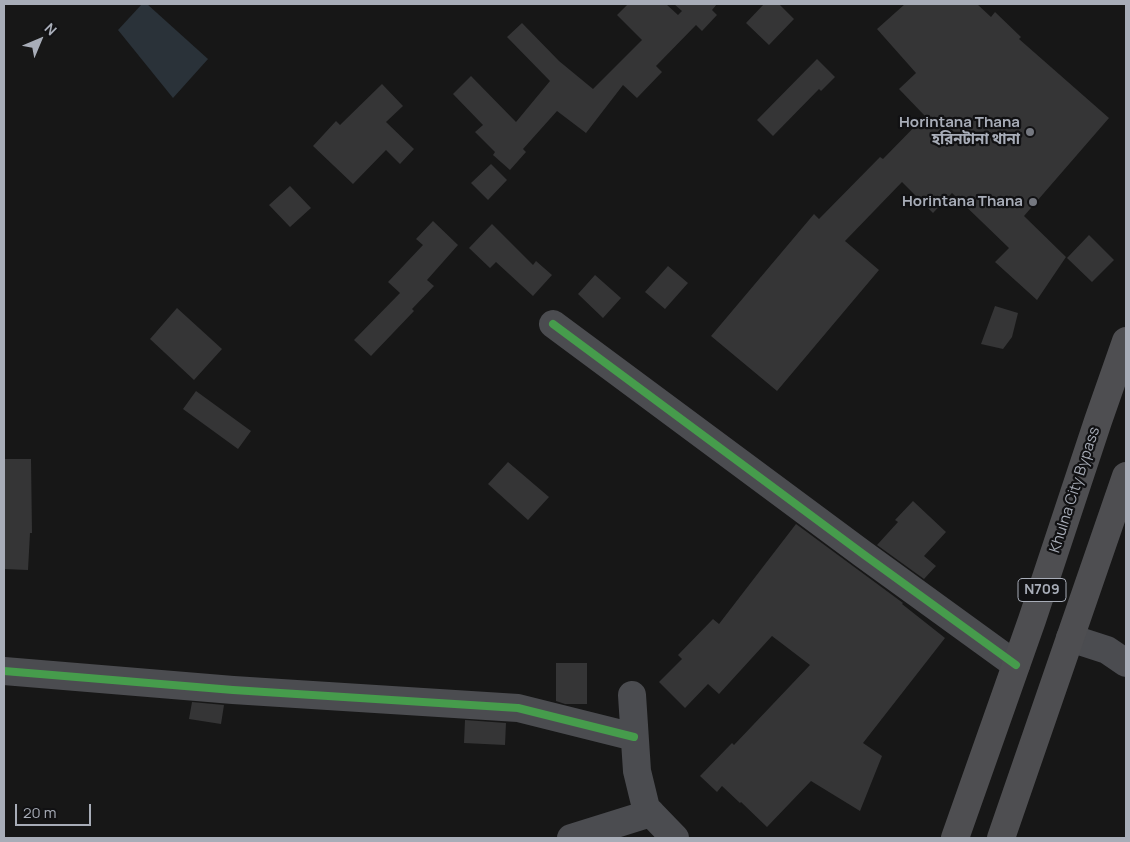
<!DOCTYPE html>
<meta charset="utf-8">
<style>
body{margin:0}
#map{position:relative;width:1130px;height:842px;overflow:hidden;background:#171717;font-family:Manrope,sans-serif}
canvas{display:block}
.frame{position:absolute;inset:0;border:5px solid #a8adb8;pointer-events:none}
.north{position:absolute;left:15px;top:15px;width:50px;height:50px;-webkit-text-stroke:4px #111113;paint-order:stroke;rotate:45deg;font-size:14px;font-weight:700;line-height:20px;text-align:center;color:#a8adb8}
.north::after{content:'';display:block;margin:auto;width:18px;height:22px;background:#a8adb8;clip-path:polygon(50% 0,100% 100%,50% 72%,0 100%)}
.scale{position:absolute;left:15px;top:804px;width:76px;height:22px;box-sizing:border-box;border:2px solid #a8adb8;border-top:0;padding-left:6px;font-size:15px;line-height:18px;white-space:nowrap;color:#a8adb8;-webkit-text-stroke:4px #111113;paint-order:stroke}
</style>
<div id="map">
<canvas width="1130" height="842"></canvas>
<div class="frame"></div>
<div class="north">N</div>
<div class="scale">20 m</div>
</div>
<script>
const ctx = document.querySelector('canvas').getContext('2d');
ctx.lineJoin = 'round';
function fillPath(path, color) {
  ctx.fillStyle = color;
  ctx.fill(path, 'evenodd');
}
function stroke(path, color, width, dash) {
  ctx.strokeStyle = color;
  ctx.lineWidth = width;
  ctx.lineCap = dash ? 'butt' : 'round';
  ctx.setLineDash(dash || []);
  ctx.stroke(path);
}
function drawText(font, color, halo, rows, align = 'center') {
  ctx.font = font + ' Manrope,"Noto Sans Bengali",sans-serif';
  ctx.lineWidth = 4.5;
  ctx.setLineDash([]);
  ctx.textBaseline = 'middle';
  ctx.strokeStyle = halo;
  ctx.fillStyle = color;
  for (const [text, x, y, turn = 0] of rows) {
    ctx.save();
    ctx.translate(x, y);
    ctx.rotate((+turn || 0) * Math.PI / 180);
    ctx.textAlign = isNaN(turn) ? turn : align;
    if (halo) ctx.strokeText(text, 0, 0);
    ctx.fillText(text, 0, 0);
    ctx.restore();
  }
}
fillPath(new Path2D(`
 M142,4h5l61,55 -35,39 -55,-68z`), '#2a3239');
fillPath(new Path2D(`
 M628,4h38l12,11 4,-4 -8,-7h43l-5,6 5,5 -15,16 -6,-6 -40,41 6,6 -25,26 -14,-13 -37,48 -29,-22 -34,38 3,3 -16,18 -17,-15 2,-3 -20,-20 8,-7 -30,-31 18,-18 45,46 34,-41 -43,-44 15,-14 37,38 34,28 49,-49 -25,-25z
 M764,4h15l15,15 -25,26 -23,-22z
 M905,4h72l14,13 4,-5 26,25 -2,2 90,79 -85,98 42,41 -29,43 -42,-38 14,-14 -57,-55 -19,20 -31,-31 -57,59 34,29 -102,121 -66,-55 103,-122 5,5 61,-62 3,2 42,-43 -26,-27 17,-16 -39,-44z
 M817,59l18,18 -14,14 -2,-2 -46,47 -16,-16z
 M382,84l21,22 -17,16 28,27 -14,15 -14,-14 -33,34 -40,-38 23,-25 4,4z
 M491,164l16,16 -19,20 -17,-17z
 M290,186l21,22 -21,19 -21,-22z
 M433,221l25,24 -31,35 7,6 -22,23 2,2 -43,45 -17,-16 46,-47 -12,-11 35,-37 -7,-6z
 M492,224l41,41 3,-4 16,14 -19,21 -37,-34 -6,6 -21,-20z
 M1089,235l25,25 -22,22 -25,-24z
 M668,266l20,17 -23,26 -20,-17z
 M595,275l26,23 -18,20 -25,-24z
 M995,306l23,7 -6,24 -9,12 -22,-5z
 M177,308l45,41 -28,31 -44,-41z
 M196,391l55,40 -13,18 -55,-40z
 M4,459h27l1,74h-2l-2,37 -24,-1z
 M508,462l41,35 -21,23 -40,-36z
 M913,501l33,31 -22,24 12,10 -12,13 -47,-34 21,-23 -3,-2z
 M796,524l107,79 -1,1 43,34 -82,105 19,13 -22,55 -49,-30 -44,46 -26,-25 -1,1 -18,-17 -5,6 -17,-16 32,-33 2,2 76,-80 -38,-29 -53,58 -11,-10 -23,24 -26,-26 23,-23 -4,-4 35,-36 6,5z
 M556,663h31v41h-22l-9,-3z
 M192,702l32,3 -3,19 -32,-5z
 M465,720l41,3 -1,22 -41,-2z`), '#353536');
stroke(new Path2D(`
 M553,324l310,230 153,111
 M1070,638l37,12 19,13
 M4,671l229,19 285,18 116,29
 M632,695l5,76 9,37 29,30
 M571,838l80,-25`), '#4b4c50', 28);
stroke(new Path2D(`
 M955,838l77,-218 66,-199 28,-80
 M1001,838l125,-362`), '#4e4e51', 28);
stroke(new Path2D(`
 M553,324l310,230 153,111
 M4,671l229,19 285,18 116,29`), '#469c4c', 8);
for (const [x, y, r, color] of [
 [1030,132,5,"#757880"],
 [1033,202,5,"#757880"]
]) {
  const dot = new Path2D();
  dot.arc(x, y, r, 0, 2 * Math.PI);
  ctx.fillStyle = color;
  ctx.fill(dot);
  stroke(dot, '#111113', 2);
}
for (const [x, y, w] of [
 [1042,590,48]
]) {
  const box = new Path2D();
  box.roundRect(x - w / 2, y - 11.5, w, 23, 4);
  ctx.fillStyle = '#111113';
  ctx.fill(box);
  stroke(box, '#a8adb8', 1);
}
drawText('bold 14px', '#a8adb8', null, [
 ["N709",1042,590]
]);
drawText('bold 15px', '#a8adb8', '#111113', [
 ["Horintana Thana",1020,123],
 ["হরিনটানা থানা",1020,140],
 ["Horintana Thana",1023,202]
], 'right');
drawText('15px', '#a8adb8', '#111113', [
 ["Khulna City Bypass",1075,490,-72]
]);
</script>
